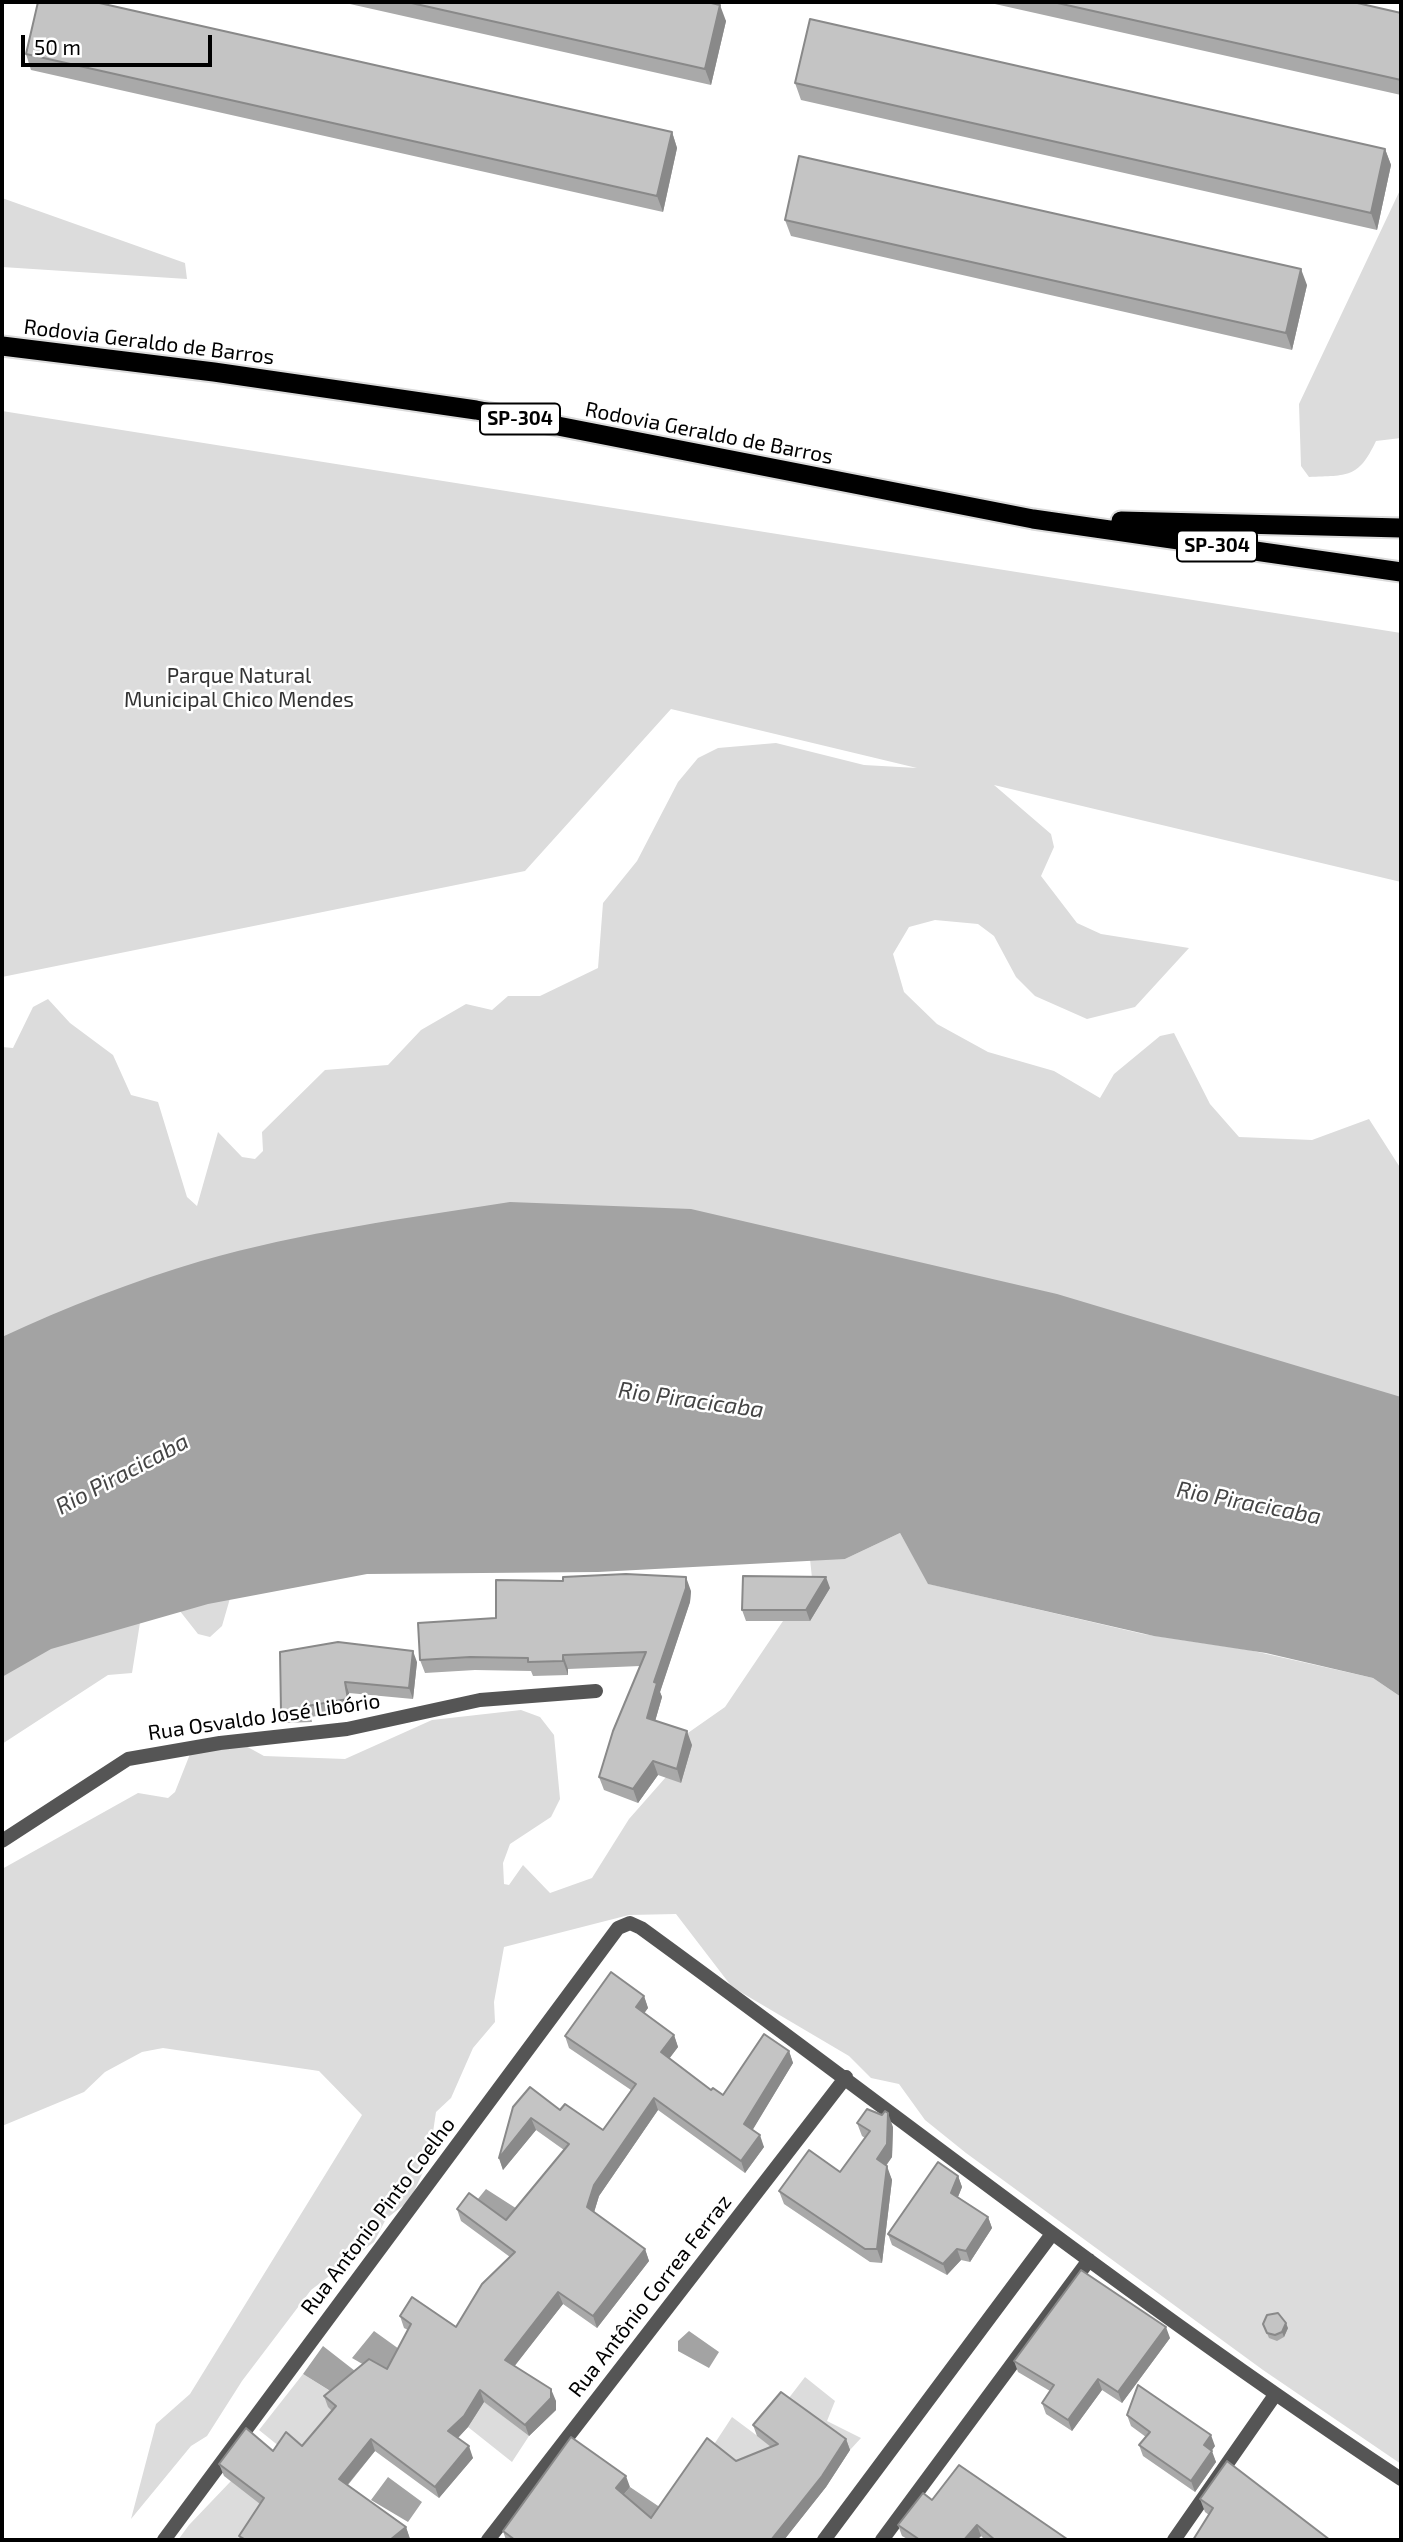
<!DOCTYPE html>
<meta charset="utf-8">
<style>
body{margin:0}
#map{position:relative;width:1403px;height:2542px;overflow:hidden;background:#fff;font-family:"Exo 2",sans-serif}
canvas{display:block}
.frame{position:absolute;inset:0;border:4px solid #000;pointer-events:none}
.scale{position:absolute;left:21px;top:35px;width:191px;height:32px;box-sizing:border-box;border:4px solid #000;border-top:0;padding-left:9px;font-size:21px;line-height:24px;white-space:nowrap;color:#000;-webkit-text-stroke:5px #fff;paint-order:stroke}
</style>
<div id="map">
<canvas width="1403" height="2542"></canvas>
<div class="frame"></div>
<div class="scale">50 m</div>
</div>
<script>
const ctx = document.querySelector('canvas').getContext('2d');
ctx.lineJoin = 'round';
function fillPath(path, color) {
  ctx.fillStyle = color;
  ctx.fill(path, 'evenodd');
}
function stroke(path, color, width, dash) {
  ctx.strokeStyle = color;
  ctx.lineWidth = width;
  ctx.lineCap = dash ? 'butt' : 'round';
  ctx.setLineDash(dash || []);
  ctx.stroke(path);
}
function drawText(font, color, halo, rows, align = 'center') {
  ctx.font = font + ' "Exo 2",sans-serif';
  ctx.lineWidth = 5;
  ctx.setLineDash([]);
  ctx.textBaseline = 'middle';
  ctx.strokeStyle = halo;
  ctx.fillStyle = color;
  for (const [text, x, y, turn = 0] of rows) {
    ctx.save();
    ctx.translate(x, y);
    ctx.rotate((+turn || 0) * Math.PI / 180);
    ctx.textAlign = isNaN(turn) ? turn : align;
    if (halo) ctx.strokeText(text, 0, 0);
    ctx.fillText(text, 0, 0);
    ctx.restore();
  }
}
fillPath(new Path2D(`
 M1401,188v250l-25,3c-18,38 -28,34 -67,36l-8,-11 -2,-62z
 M2,198l183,65 2,16 -185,-12z
 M2,411l1399,222v249l-407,-97 57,49 3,13 -13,29 36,47 24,11 88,14 -54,59 -48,12 -52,-23 -19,-19 -22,-41 -16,-12 -43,-4 -26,7 -16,27 11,38 33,32 51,28 66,19 46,27 14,-24 46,-38 14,-3 36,71 29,33 73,3 57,-21 32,50v244l-1399,-42v-324l11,1 20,-41 15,-8 22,24 43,32 18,40 27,7 29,95 10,9 21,-74 24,25 13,2 8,-8 -1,-19 63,-62 63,-5 33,-35 45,-26 26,6 16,-14h32l58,-28 5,-65 34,-42 41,-79 20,-24 20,-10 58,-5 88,22 53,3 -246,-59 -146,162 -523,106z
 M900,1533l29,51 214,50 106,16 124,28 28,19v767l-138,-94 -297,-217 -41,-33 -26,-36 -28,-6 -22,-22 -117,-69 -56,-73 -47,1 -125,32 -10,55 1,20 -22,26 -22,50 -15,14 -7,47 -19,41 -24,19 -12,23 -63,48 -69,91 -35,55 -16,10 -60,73 25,-95 34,-30 172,-279 -43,-44 -156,-23 -21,4 -37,20 -21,20 -82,34v-257l136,-76 30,5 7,-6 15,-38 54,-9 20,11 81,3 87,-39 89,-10 19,7 14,18 6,64 -9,18 -41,27 -7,19 1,21 5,1 14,-20 27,28 42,-15 37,-59 59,-67 -3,-17 40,-28 87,-129 -2,-19h35z
 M233,1588l-11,38 -12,11 -12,-3 -26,-33 -30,9 -10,63 -24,2 -106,69v-117z
 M303,2374l35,22 2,22 -34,40 -21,-7 -26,-21z
 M805,2377l30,24 -8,20 34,17 -11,12 -65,-47z
 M482,2400l47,36 -17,26 -44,-35z
 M732,2417l51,38 -44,17 -28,-23z
 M231,2481l38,29 -21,30h-70l11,-15z`), '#dcdcdc');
fillPath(new Path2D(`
 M510,1202l181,7 366,85 344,103v300l-28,-19 -107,-25 -112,-17 -226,-52 -28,-51 -55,26 -247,13 -231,2 -159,30 -157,45 -49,28v-340c64,-30 132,-56 199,-76 101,-29 206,-43 309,-59z
 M486,2189l39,25 -14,18 -38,-27z
 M374,2331l32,23 -14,27 -40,-23z
 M689,2331l30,21 -10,16 -31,-17v-10z
 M323,2346l41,32 -16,24 -45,-28z
 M388,2477l34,25 -14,20 -37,-22z
 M630,2487l37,25 -12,17 -37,-28z`), '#a3a3a3');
const trunk = new Path2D(`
 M2,346l212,26 262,38 557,109 368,53
 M1121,521l280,7`);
stroke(trunk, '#dbdbdb', 23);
stroke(new Path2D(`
 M2,1841l126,-82 92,-16 127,-14 133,-29 116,-9
 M164,2540l454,-612 12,-5 11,5c253,184 499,379 760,551
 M488,2540l358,-463
 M824,2540l228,-306
 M882,2540l207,-280
 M1174,2540l101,-145`), '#555', 14);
stroke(trunk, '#000', 19);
fillPath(new Path2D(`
 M341,2h366l19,19 -15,64z
 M986,2h367l48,11v82z
 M26,54l646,78 5,16 -14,64 -632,-142z
 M795,83l590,66 6,16 -14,65 -576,-130z
 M785,220l522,65 -15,65 -501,-114z
 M830,1588l-20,33h-64l-4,-11z
 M691,1591l-1,11 -30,90 2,5 -7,24 37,24 -11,38 -23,-8 -20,28 -34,-13 -5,-13 41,-111 -72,3v6l-35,1 -2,-5 -56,-1 -50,3 -5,-13 76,-42z
 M280,1652l137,10 -4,37 -64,-6 3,17 -41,7 1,5 -27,1 -4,-11z
 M644,1996l4,12 -4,5 30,22 4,12 -9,12 42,31 12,5 66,-44 4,12 -41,67 12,17 -19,26 -87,-63 -59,86 -5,16 51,37 4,12 -52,67 -34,-24 -49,62 42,35v9l-27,26 -45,-34 -16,25 -10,11 15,20 -34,40 -64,-47 -27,34 58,42 4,12 -2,1h-168l-1,-4 21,-32 -36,-28 -5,-12 54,-13 29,-5 30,-35 -4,-4 -4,-11 63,-27 21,-39 -4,-2 -4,-12 56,11 54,-70 -49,-36 -4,-12 49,11 58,-70 -28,-20 -33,40 -4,-12 14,-51 47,3 43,20 28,-40 -62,-42 -4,-12z
 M857,2123l36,4 -1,30 -6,9 6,14 -10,83 -12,-1 -86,-58 -5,-13 61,-19 25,-34 -3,-2z
 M958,2176l4,11 -4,10 30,20 4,11 -22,34 -9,-2 -14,15 -55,-30 -4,-11z
 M1263,2324l25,4 -4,9 -7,4 -8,-3z
 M1170,2338l-48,65 -20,-13 -30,41 -26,-17 -4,-11 8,-12 -32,-19 -4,-11z
 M1127,2415l88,31 -4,5 5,11 -21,30 -52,-36 -4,-11 7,-8 -15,-11z
 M753,2425l93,14 4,11 -24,37 -42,53h-278l-3,-9 127,-44 -6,7 27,24 85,-57 35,-14 -14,-11z
 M1200,2499l130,41 -121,-25 -4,-3z
 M932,2500l135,39v1h-82l-4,-4 -4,4h-68l-7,-4 -4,-11z`), '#a9a9a9');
fillPath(new Path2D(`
 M720,5l6,16 -15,64 -6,-16z
 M672,132l5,16 -14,64 -6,-16z
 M1385,149l6,16 -14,65 -6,-17z
 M1301,269l6,16 -15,65 -6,-17z
 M686,1577l5,14 -1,11 -30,90 2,5 -10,35 -5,-14 7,-36z
 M826,1577l4,11 -20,33 -4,-11z
 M413,1651l4,11 -4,37 -4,-11z
 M563,1655l5,14v6l-5,-14z
 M345,1682l4,11 3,17 -4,-11z
 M687,1731l5,14 -11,38 -4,-14z
 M653,1761l5,14 -20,28 -5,-14z
 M644,1996l4,12 -8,11 -4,-12z
 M674,2035l4,12 -13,17 -4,-12z
 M789,2051l4,12 -44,73 -5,-12z
 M654,2098l4,12 -59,86 -7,23 -5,-12 7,-22z
 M888,2113l5,14 -1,30 -11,15 -4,-13z
 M531,2118l5,12 -33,40 -4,-12z
 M760,2135l4,12 -19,26 -4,-12z
 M887,2166l5,14 -10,83 -5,-14z
 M958,2176l4,11 -7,17 -4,-11z
 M988,2217l4,11 -22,34 -4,-11z
 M645,2249l4,12 -52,67 -4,-12z
 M957,2249l4,11 -14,15 -4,-11z
 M558,2292l5,12 -53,68 -5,-12z
 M1286,2323l2,5 -4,9 -2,-5z
 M1166,2327l4,11 -48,65 -4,-11z
 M1098,2379l4,11 -30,41 -4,-11z
 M551,2389l5,12v9l-27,26 -4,-11z
 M480,2390l4,12 -16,25 -15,16 -5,-12z
 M1211,2435l4,11 -7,10 -4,-11z
 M371,2439l4,12 -32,39 -4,-11z
 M846,2439l4,11 -24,37 -42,53h-13z
 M469,2446l4,12 -34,40 -4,-11z
 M1212,2451l4,11 -21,30 -4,-11z
 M626,2476l4,11 -10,12 -4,-11z
 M977,2525l4,11 -4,4h-13z
 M406,2527l4,12 -2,1h-18z`), '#898989');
const building = new Path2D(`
 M38,2h57l577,130 -15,64 -631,-142z
 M407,2h300l13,3 -15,64z
 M1053,2h300l48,11v67z
 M810,19l575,130 -14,64 -576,-130z
 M799,156l502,113 -15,64 -501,-113z
 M626,1574l60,3v11l-32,94 3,1 -10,35 40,13 -10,38 -24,-8 -20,28 -34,-12 14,-46 33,-79 -83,3v6l-35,1v-4l-58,-1 -50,3 -2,-37 78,-5v-38l67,1v-4z
 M743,1576l83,1 -20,33h-64z
 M338,1642l75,9 -4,37 -64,-6 3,17 -41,7 1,5 -27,1 -1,-60z
 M611,1972l33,24 -8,11 38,28 -13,17 50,38 2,-2 10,7 41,-61 25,17 -45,73 16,11 -19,26 -87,-63 -60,87 -7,22 58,42 -52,67 -35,-24 -53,68 46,29v9l-26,27 -45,-35 -16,26 -16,15 21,15 -34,41 -64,-48 -32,40 67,48 -16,13h-144l-7,-4 25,-38 -45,-34 27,-36 27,23 13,-19 16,14 34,-40 -12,-10 45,-37 18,10 24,-45 -11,-8 12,-19 44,30 26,-43 33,-32 -58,-43 12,-16 37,27 63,-76 -38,-26 -32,40 14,-51 17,-20 30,23 5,-6 38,26 33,-46 -71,-48z
 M867,2109l15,6 3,-4 3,2 -1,31 -10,15 10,7 -10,83h-12l-86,-58 30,-41 31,22 30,-41 -13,-8z
 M938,2162l20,14 -7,17 37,24 -22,34 -9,-2 -14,15 -55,-30z
 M1081,2270l85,57 -48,65 -20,-13 -30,41 -26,-17 12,-18 -40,-24z
 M1278,2313l8,10 -4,9 -7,3 -8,-2 -4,-9 4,-9z
 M1138,2385l73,50 -7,10 8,6 -21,30 -52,-36 11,-13 -23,-17z
 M781,2392l65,47 -24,37 -51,64h-256l-12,-9 68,-94 55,39 -10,12 35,30 56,-80 29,23 42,-17 -25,-19z
 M1227,2461l103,79h-137l20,-32 -13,-9z
 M959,2465l108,74 -1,1h-71l-18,-15 -13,15h-44l-22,-15 25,-32 9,7z`);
fillPath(building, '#c4c4c4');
stroke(building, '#898989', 2);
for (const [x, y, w] of [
 [520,419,80],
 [1217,546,80]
]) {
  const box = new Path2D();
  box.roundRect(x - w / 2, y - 15.5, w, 31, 5);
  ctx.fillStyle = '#fff';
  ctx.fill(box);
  stroke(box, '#000', 2);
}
drawText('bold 19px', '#000', null, [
 ["SP-304",520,419],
 ["SP-304",1217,546]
]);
drawText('21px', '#000', '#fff', [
 ["Rodovia Geraldo de Barros",149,342,7],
 ["Rodovia Geraldo de Barros",709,433,11],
 ["Rua Osvaldo José Libório",264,1717,-8],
 ["Rua Antonio Pinto Coelho",378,2216,-53],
 ["Rua Antônio Correa Ferraz",650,2296,-52]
]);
drawText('21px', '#333', '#fff', [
 ["Parque Natural",239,676],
 ["Municipal Chico Mendes",239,700]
]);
drawText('italic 23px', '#444', '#fff', [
 ["Rio Piracicaba",691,1400,8],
 ["Rio Piracicaba",122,1474,-28],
 ["Rio Piracicaba",1249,1503,11]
]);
</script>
